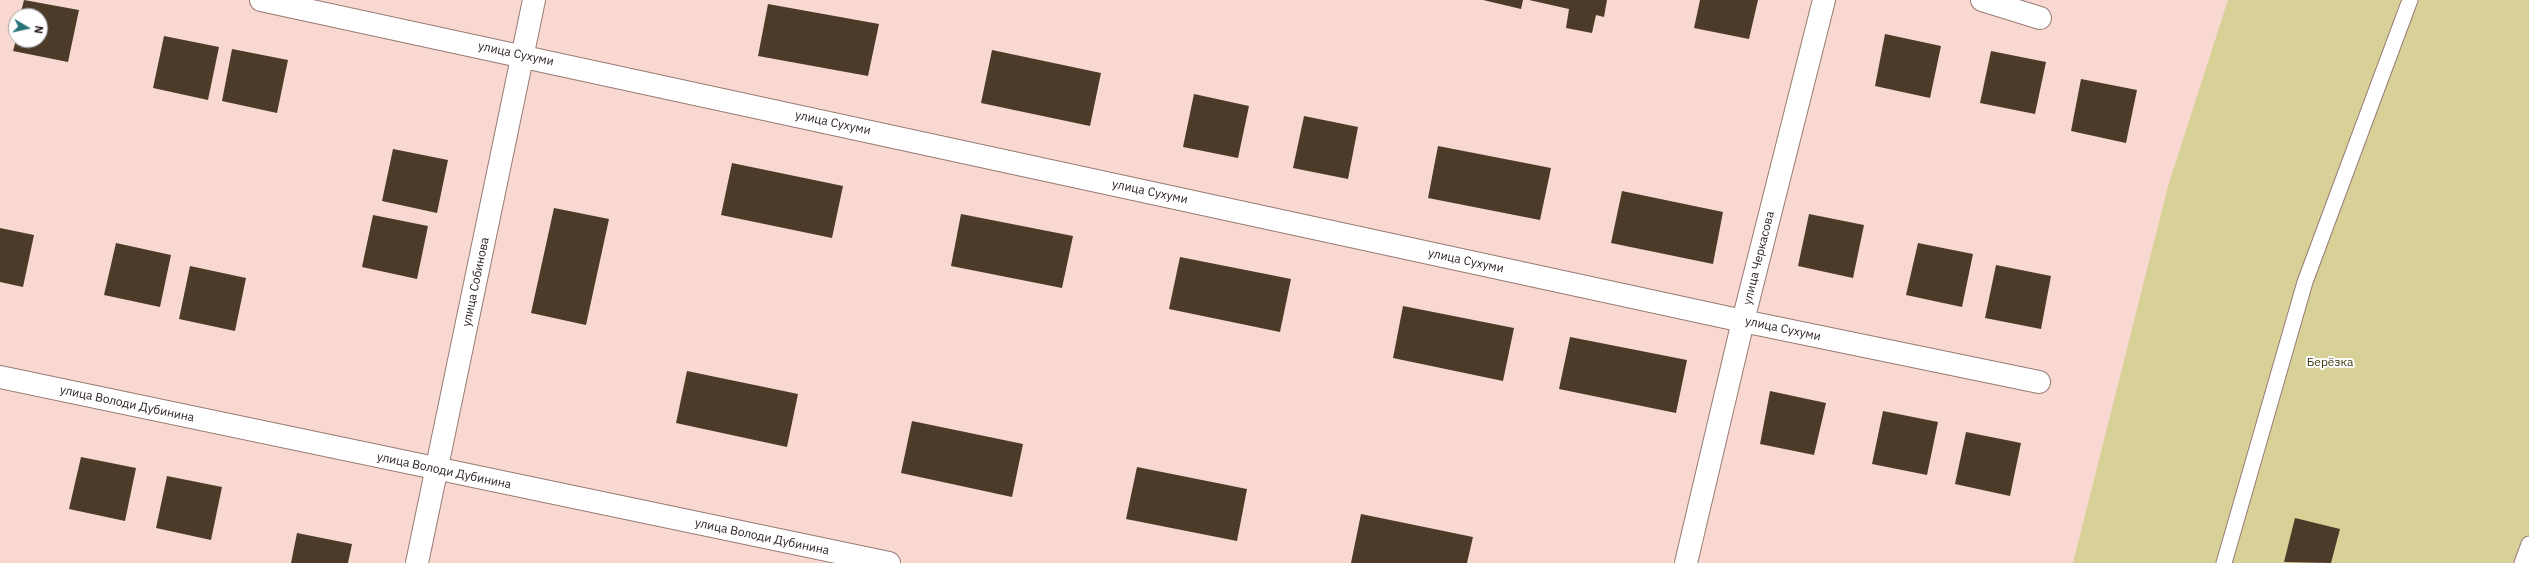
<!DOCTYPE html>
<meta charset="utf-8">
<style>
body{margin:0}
#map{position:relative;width:2529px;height:563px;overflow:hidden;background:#f8d8d0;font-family:"IBM Plex Sans",sans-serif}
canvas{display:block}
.north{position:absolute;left:8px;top:8px;width:40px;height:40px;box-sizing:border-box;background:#fff;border:1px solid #a9a5a4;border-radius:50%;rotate:99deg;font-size:11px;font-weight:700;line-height:16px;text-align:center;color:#291d1b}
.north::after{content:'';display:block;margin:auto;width:14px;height:18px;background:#297379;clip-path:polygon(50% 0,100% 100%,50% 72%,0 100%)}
</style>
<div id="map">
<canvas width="2529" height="563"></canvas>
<div class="north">N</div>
</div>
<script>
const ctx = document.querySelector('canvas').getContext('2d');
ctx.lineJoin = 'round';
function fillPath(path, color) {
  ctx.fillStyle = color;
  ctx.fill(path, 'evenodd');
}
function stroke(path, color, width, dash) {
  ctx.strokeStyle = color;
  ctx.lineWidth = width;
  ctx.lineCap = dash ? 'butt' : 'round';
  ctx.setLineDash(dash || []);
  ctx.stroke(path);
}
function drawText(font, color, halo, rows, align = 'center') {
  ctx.font = font + ' "IBM Plex Sans",sans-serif';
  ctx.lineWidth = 4;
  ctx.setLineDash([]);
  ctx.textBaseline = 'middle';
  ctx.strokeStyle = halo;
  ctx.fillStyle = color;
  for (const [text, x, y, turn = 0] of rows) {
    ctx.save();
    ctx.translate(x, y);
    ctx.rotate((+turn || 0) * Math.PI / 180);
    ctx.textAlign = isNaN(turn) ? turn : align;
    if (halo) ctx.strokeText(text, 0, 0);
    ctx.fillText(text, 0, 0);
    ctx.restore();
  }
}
fillPath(new Path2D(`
 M2228,0h301v563h-456l95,-377z`), '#d8d197');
fillPath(new Path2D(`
 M24,0l55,10 -11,52 -55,-11 3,-11h24v-24h-20z
 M1483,0h40l-2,9z
 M1529,0h78l-3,17 -8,-2 -4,18 -26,-5 3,-19z
 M1700,0h58l-9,39 -55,-11z
 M768,4l111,20 -11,52 -110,-20z
 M1885,34l56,12 -11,52 -55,-12z
 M164,36l55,11 -11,53 -55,-12z
 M232,49l56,11 -11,53 -55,-12z
 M992,50l109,23 -11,53 -109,-23z
 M1991,51l55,11 -11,52 -55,-11z
 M2081,79l56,11 -11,53 -55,-12z
 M1194,94l55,12 -11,52 -55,-11z
 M1304,116l54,11 -10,52 -55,-11z
 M1438,146l113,22 -11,52 -112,-22z
 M393,149l55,11 -11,53 -55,-12z
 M732,163l111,23 -11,52 -111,-23z
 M1622,191l101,21 -10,52 -102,-21z
 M554,208l55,11 -23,106 -55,-12z
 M961,214l112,22 -11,52 -111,-22z
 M1809,214l55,11 -11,53 -55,-12z
 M373,215l55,11 -11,53 -55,-12z
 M0,228l34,7 -11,52 -23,-5z
 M116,243l55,12 -11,52 -56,-12z
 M1918,243l55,11 -11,53 -56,-12z
 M1180,257l111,22 -11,53 -111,-23z
 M1996,265l55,11 -10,53 -56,-11z
 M190,266l56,12 -11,53 -56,-12z
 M1403,306l111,22 -11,53 -110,-23z
 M1570,337l117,23 -11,53 -117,-24z
 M687,371l111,23 -11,53 -111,-24z
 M1770,391l56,12 -12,52 -54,-11z
 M1883,411l55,11 -11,53 -55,-11z
 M912,421l111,23 -11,53 -111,-24z
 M1966,432l55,11 -11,53 -55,-12z
 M81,457l55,11 -11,53 -56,-12z
 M1137,467l110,22 -10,52 -111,-22z
 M167,476l55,11 -11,53 -55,-12z
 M1361,514l112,23 -6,26h-116z
 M2295,518l45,11 -9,34 -47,-1z
 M297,533l55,11 -4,19h-57z`), '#4c3b29');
const lane = new Path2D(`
 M2224,563l81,-281 105,-282
 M2522,563l7,-19`);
const street = new Path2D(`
 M261,0l1482,321 296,61
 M1982,0l58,18
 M0,377l889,186
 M417,563l117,-563
 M1686,563l57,-242 81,-321`);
stroke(lane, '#987b74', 17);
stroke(street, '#987b74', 24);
stroke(lane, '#fff', 15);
stroke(street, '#fff', 22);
drawText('12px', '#291d1b', '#fff', [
 ["улица Сухуми",516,54,12],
 ["улица Сухуми",833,123,12],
 ["улица Сухуми",1150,192,12],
 ["улица Черкасова",1759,258,-76],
 ["улица Сухуми",1466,261,12],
 ["улица Собинова",476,282,-78],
 ["улица Сухуми",1783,329,12],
 ["улица Володи Дубинина",127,404,12],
 ["улица Володи Дубинина",444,471,12],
 ["улица Володи Дубинина",762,537,12]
]);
drawText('12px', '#3d3708', '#fff', [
 ["Берёзка",2330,363]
]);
</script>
